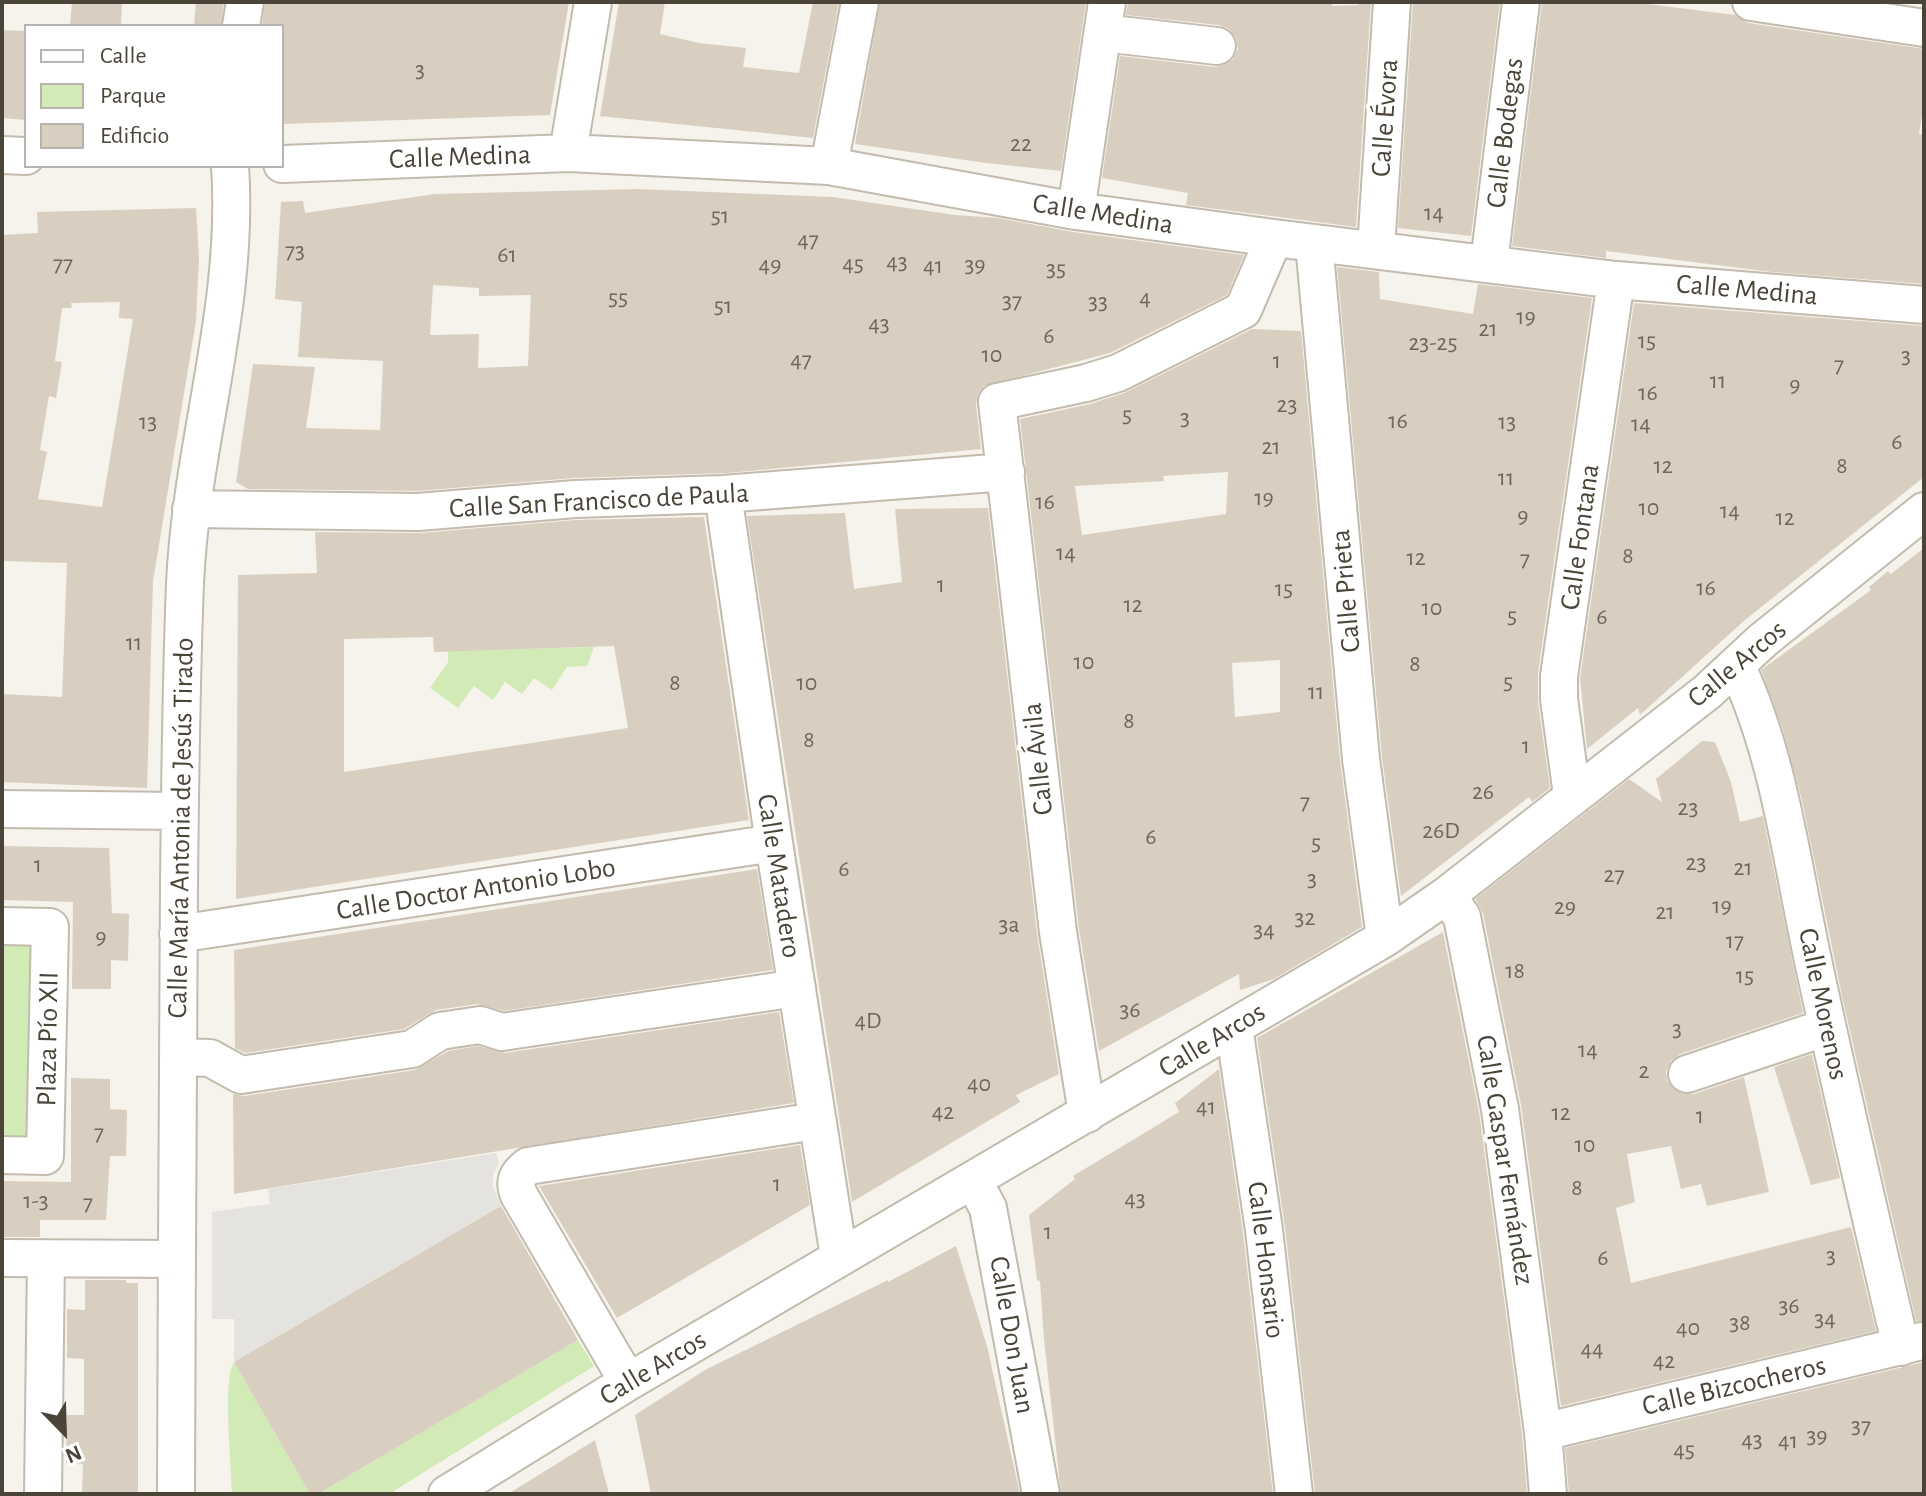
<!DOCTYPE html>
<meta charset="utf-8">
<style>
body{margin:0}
#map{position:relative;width:1926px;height:1496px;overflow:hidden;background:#f6f3ec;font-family:"Alegreya Sans",sans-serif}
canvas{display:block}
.frame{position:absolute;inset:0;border:4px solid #4b4439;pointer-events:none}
.legend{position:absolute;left:24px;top:24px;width:260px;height:144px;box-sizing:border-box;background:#fff;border:2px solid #b7b4b0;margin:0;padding:10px 14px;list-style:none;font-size:24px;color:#4b4439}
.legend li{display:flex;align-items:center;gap:16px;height:40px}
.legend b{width:40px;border:2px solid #b7b4b0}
.north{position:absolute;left:24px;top:1392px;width:80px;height:80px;-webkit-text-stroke:6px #fff;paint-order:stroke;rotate:157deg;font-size:22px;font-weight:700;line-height:32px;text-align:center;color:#4b4439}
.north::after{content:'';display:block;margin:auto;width:28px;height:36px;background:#4b4439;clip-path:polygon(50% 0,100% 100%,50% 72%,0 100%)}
</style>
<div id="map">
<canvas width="1926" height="1496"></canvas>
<div class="frame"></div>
<ul class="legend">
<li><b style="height:10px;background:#fff"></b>Calle</li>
<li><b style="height:22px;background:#d2eab5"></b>Parque</li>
<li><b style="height:22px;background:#d8cfc1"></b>Edificio</li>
</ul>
<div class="north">N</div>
</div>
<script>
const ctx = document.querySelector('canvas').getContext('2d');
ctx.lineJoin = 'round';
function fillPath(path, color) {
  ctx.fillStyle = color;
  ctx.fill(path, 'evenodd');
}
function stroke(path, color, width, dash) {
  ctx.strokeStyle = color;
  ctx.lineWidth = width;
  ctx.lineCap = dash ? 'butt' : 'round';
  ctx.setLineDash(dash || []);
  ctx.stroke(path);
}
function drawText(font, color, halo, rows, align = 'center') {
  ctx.font = font + ' "Alegreya Sans",sans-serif';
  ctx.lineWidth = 8;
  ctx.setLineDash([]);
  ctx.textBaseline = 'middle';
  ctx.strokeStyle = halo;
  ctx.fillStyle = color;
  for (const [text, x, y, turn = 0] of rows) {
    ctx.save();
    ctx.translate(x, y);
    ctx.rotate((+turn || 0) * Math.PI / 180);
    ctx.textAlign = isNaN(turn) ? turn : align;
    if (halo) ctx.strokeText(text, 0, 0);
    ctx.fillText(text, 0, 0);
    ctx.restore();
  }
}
fillPath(new Path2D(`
 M594,647l-7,19 -20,1 -15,23 -18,-12 -12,16 -17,-12 -12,18 -19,-14 -16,22 -28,-20 18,-26v-11z
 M2,938l31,4 -1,197 -30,5z
 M578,1340l16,26 -205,128h-71z
 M234,1362l76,132h-78c0,-25 -10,-115 2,-132z`), '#d2eab5');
fillPath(new Path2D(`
 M496,1153l3,10 -6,12v11l8,20 -267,156v-43h-22v-107l58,-8 -2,-15z`), '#e5e3e0');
fillPath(new Path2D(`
 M72,2h50l-1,24h-51z
 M196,2h28l-3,24h-27z
 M265,2h304l-19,113 -268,9v-98h-20z
 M619,2h46l-5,32 39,9 47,5 -3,19 56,6 14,-71h26l-26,136 -213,-22z
 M880,2h206l-25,169 -75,-8 -131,-19z
 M1128,2h202l3,4 25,-1 3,-3h10l-15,225 -170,-22 2,-12 -86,-15 18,-122 95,11 10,-2 8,-6 5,-10 -2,-11 -7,-9 -10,-4 -93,-10z
 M1413,2h87l-29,234 -73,-8z
 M1542,2h90l103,13 13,8 176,26v54l-5,31 5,1v149l-152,-12 -166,-21v7l-94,-12z
 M2,30l24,1v89l-24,-2z
 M638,189l195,8 122,18 43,3 75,14 171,23 -17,40 -117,58 -126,33 -6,8 -2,10 5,45 -253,24 -155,5 -156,13 -169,-2 -12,-7 17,-118 62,3 -9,61 74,2 3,-69 -85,-4 4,-55 -27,-3 6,-97 22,-1 2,12 130,-19zM433,285l46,3v8l52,-1 -3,71 -50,2 1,-34 -49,1z
 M196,208l3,50 -3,63 -43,260 -6,207 -145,-6v-88l60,3 5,-134 -65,-2v-326l36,-2 -1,-21zM120,302l-1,16 14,1 -31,188 -64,-8 9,-47 -7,-2 9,-54 7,2 6,-36 -7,-1 7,-53h10l-1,-5z
 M1337,267l42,5 1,27 93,15 5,-30 114,14 -54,375v29l12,86 -18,14 -3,-5 -128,99 -19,-139z
 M1634,303l290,23v151l-179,143 -105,95 -2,-7 -51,41 -7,-71z
 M1252,329l49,2 39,430 22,166 -88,52 -34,11 -1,-16 -140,77 -20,-122 -59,-510 70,-15 34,-11zM1228,472l-2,42 -144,21 -7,-49 89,-5 -1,-5zM1280,660v52l-45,5 -3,-54z
 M988,508l49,426 22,140 -43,21 4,7 -168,100 -105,-686 98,-3 9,76 48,-7 -7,-73z
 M704,517l45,303 -513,79 2,-324 79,-2 -2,-41 105,1 156,-13zM433,637l1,15 180,-6 14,82 -284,44v-133z
 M1924,548v773h-8l-74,-325 -40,-196 -20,-73 -21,-57 110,-80 -2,-3 19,-16 3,3z
 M1702,741l13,1 16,40 9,40 23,-6 40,197 -123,41 -9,7 -5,10 1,9 6,9 9,5h12l50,-17 25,115 -62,14 -6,-22 -20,5 -10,-43 -44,8 8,48 -19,6 15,75 220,-56 25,104 -315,75 -40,-301 -38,-192 -8,-14 154,-120 33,23 -6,-23z
 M2,846l107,2 3,65 17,1 -1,47 -17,-1v29h-39l1,-87 -71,-2z
 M757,869l16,101 -269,41 -27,-7 -41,6 -32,19 -159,24 -10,-5 -1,-98z
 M1443,932l36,180 43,322 5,60h-212l-30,-267 -28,-189z
 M779,1012l15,91 -560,91 -1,-100 11,2 171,-26 33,-19 30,-5 27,7z
 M1812,1054l28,124 -29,7 -37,-118z
 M1219,1069l24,164 30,261h-212l-17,-155 -4,-58 -3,-1 -8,-65 46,-36 -2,-3 106,-64 -4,-9z
 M71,1078l39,1v30l17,1 -1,46h-16l-4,64h-66v17h-38v-56l69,1z
 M800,1145l10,60 -193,113 -78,-132z
 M501,1206l77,134 -260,154h-8l-76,-132z
 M956,1246l31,100 33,148h-369l-16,-79 70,-45 183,-90v2z
 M85,1280h41v3h12v211h-56l1,-30 -17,-1 1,-48h17v-56l-17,-1v-49l18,1z
 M1924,1362v132h-355l-4,-46z
 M595,1440l14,54h-101z`), '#d8cfc1');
const minor = new Path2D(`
 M1751,2l173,26
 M241,26l4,-24
 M1103,33l114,13
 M568,153l25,-151
 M2,155l24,1
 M282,164l286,-11 261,13 247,45 198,27 342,42 308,25
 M829,166l31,-164
 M1076,211l31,-209
 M1377,233l15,-231
 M1314,243l47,516 24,179
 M1489,263l32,-261
 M723,494l51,349 65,414
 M191,509l227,3 157,-13 148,-5 283,-22
 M1736,665c42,88 55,191 75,286 28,132 59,264 90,396
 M1572,795l-13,-96v-23l57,-396
 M2,809l178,2
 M1447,895l15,22 38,192 43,323 5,62
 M2,926l48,1 -5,229 -43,-1
 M178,934l596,-91
 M1234,1027l30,203 30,264
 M178,1057l32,1 31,17 171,-26 28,-18 40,-6 22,7 295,-44
 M1687,1074l140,-47
 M1087,1114l-29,-182 -61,-530 89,-19 32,-10 125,-63 31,-72
 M973,1180l15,28 53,286
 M2,1258l175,1
 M628,1382l-109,-187c-6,-14 -2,-20 9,-29l288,-45
 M1543,1432l379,-91
 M43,1494l3,-235
 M176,1494c1,-203 1,-406 3,-609 1,-100 2,-201 6,-301 6,-140 55,-277 45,-418
 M447,1494l181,-112 757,-444 62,-43 260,-203 56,-52 161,-129`);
stroke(minor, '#c2bbae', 40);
stroke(minor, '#fff', 36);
drawText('24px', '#6e675b', null, [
 ["3",420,70],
 ["22",1021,144],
 ["14",1434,213],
 ["51",720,216],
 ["47",808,240],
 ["73",295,251],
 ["61",507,255],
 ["43",897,262],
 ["77",63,264],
 ["45",853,264],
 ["49",770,265],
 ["39",975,265],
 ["41",933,266],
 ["35",1056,269],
 ["55",618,298],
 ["4",1145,298],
 ["37",1012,301],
 ["33",1098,302],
 ["51",723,306],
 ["19",1526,317],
 ["43",879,324],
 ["21",1488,329],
 ["6",1049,336],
 ["15",1647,341],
 ["23-25",1433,343],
 ["10",992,355],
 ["3",1906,356],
 ["47",801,360],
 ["1",1277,361],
 ["7",1839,365],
 ["11",1718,381],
 ["9",1795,385],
 ["16",1648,393],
 ["23",1287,405],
 ["5",1127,415],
 ["3",1185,418],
 ["16",1398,421],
 ["13",148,422],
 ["13",1507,422],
 ["14",1641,424],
 ["6",1897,442],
 ["21",1271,447],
 ["12",1663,466],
 ["8",1842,466],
 ["11",1506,478],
 ["19",1264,498],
 ["16",1045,502],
 ["10",1649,508],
 ["14",1730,511],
 ["9",1523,516],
 ["12",1785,518],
 ["14",1066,553],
 ["8",1628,556],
 ["12",1416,558],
 ["7",1525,559],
 ["1",941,585],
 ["16",1706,588],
 ["15",1284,589],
 ["12",1133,605],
 ["10",1432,608],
 ["5",1512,616],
 ["6",1602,617],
 ["11",134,643],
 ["10",1084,662],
 ["8",1415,664],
 ["5",1508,682],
 ["8",675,683],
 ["10",807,683],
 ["11",1316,692],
 ["8",1129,721],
 ["8",809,740],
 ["1",1526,746],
 ["26",1483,792],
 ["7",1305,802],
 ["23",1688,808],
 ["26D",1441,831],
 ["6",1151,837],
 ["5",1316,843],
 ["23",1696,863],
 ["1",38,865],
 ["21",1743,868],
 ["6",844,869],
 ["27",1614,875],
 ["3",1312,879],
 ["19",1722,906],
 ["29",1565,907],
 ["21",1665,912],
 ["32",1305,918],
 ["3a",1009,925],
 ["34",1264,930],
 ["9",101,937],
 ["17",1735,941],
 ["18",1515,971],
 ["15",1745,976],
 ["36",1130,1010],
 ["4D",868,1021],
 ["3",1677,1029],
 ["14",1588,1050],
 ["2",1644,1071],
 ["40",979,1084],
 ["41",1206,1107],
 ["42",943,1112],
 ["12",1561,1113],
 ["1",1700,1116],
 ["7",99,1133],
 ["10",1585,1145],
 ["1",777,1184],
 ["8",1577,1188],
 ["43",1135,1199],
 ["1-3",36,1201],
 ["7",88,1203],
 ["1",1048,1232],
 ["3",1831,1256],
 ["6",1603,1258],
 ["36",1789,1306],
 ["34",1825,1319],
 ["38",1740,1323],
 ["40",1688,1328],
 ["44",1592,1349],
 ["42",1664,1361],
 ["37",1861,1426],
 ["39",1817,1436],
 ["43",1752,1440],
 ["41",1788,1441],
 ["45",1684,1450]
]);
drawText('28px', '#4b4439', '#fff', [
 ["Calle Évora",1385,118,-86],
 ["Calle Bodegas",1505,133,-83],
 ["Calle Medina",460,157,-2],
 ["Calle Medina",1103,214,9],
 ["Calle Medina",1747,290,5],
 ["Calle San Francisco de Paula",599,501,-3],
 ["Calle Fontana",1580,537,-82],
 ["Calle Prieta",1346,591,-95],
 ["Calle Arcos",1737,664,-40],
 ["Calle Ávila",1038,759,-96],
 ["Calle María Antonia de Jesús Tirado",181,828,-89],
 ["Calle Matadero",779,876,81],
 ["Calle Doctor Antonio Lobo",476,889,-9],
 ["Calle Morenos",1823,1004,78],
 ["Plaza Pío XII",48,1039,-89],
 ["Calle Arcos",1212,1040,-31],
 ["Calle Gaspar Fernández",1505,1160,81],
 ["Calle Honsario",1266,1260,83],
 ["Calle Don Juan",1012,1335,80],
 ["Calle Arcos",653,1368,-31],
 ["Calle Bizcocheros",1734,1386,-13]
]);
</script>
